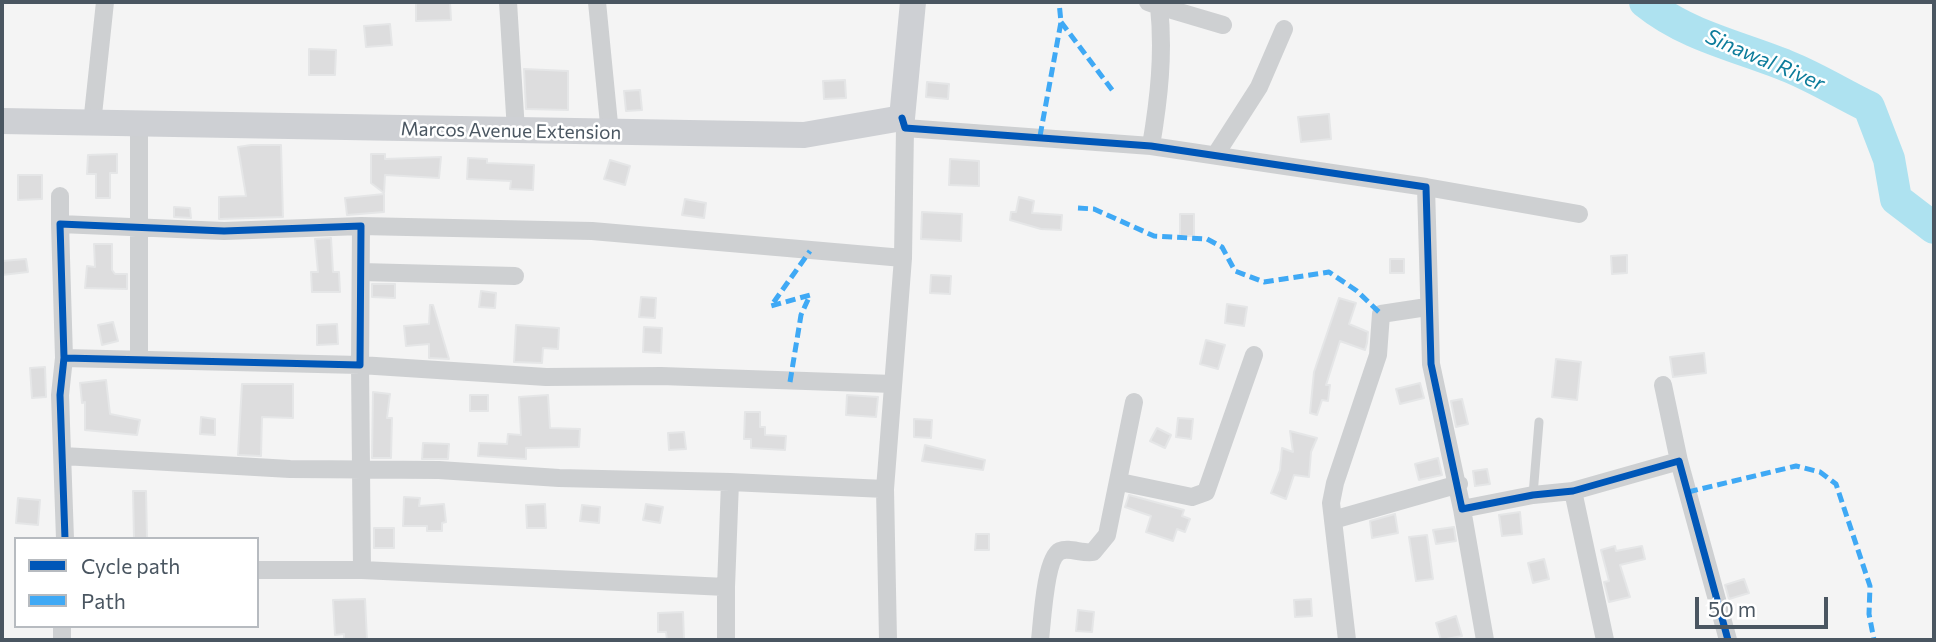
<!DOCTYPE html>
<style>
body{margin:0}
#map{position:relative;width:1936px;height:642px;overflow:hidden;background:#f4f4f4;font-family:Commissioner,sans-serif}
canvas{display:block}
.frame{position:absolute;inset:0;border:4px solid #4a5661;pointer-events:none}
.legend{position:absolute;left:14px;top:537px;width:245px;height:91px;box-sizing:border-box;background:#fff;border:2px solid #b7bbc0;margin:0;padding:9px 12px;list-style:none;font-size:21px;color:#4a5661}
.legend li{display:flex;align-items:center;gap:14px;height:35px}
.legend b{width:35px;border:2px solid #b7bbc0}
.scale{position:absolute;left:1695px;top:597px;width:133px;height:32px;box-sizing:border-box;border:4px solid #4a5661;border-top:0;padding-left:9px;font-size:21px;line-height:24px;white-space:nowrap;color:#4a5661;-webkit-text-stroke:5px #fff;paint-order:stroke}
</style>
<div id="map">
<canvas width="1936" height="642"></canvas>
<div class="frame"></div>
<ul class="legend">
<li><b style="height:9px;background:#0057b8"></b>Cycle path</li>
<li><b style="height:9px;background:#3fa9f5"></b>Path</li>
</ul>
<div class="scale">50 m</div>
</div>
<script>
const ctx = document.querySelector('canvas').getContext('2d');
ctx.lineJoin = 'round';
function stroke(path, color, width, dash) {
  ctx.strokeStyle = color;
  ctx.lineWidth = width;
  ctx.lineCap = dash ? 'butt' : 'round';
  ctx.setLineDash(dash || []);
  ctx.stroke(path);
}
function fillPath(path, color) {
  ctx.fillStyle = color;
  ctx.fill(path, 'evenodd');
}
function drawText(font, color, halo, rows, align = 'center') {
  ctx.font = font + ' Commissioner,sans-serif';
  ctx.lineWidth = 5;
  ctx.setLineDash([]);
  ctx.textBaseline = 'middle';
  ctx.strokeStyle = halo;
  ctx.fillStyle = color;
  for (const [text, x, y, turn = 0] of rows) {
    ctx.save();
    ctx.translate(x, y);
    ctx.rotate((+turn || 0) * Math.PI / 180);
    ctx.textAlign = isNaN(turn) ? turn : align;
    if (halo) ctx.strokeText(text, 0, 0);
    ctx.fillText(text, 0, 0);
    ctx.restore();
  }
}
stroke(new Path2D(`
 M1645,2c42,34 93,44 142,64 28,11 55,28 82,41l20,52 7,40 38,29`), '#aee2f0', 32);
const building = new Path2D(`
 M416,2h34l1,18 -35,1z
 M390,24l2,21 -26,2 -2,-21z
 M309,49l27,1 -1,25h-26z
 M524,69l44,2v39l-42,-1z
 M845,80l1,18 -22,1 -1,-18z
 M927,82l22,2 -1,15 -22,-2z
 M640,90l2,20 -16,1 -2,-20z
 M1329,114l2,25 -30,3 -3,-25z
 M251,145h30l2,72 -64,2v-22l27,-1 -8,-49z
 M117,154v19h-7v25h-14v-24h-9l1,-19z
 M371,154h14v5l56,-2 -2,21 -54,-3 -1,18 -13,-10z
 M468,158l19,1v4l47,2 -1,25 -23,-1 1,-8 -44,-2z
 M950,159l29,2v25l-30,-1z
 M610,160l20,6 -5,19 -21,-6z
 M18,175h24v24l-24,1z
 M384,194v18l-37,3 -2,-17z
 M1019,197l15,4 -2,12 30,2 -1,15 -20,-1 -31,-9 1,-8h5z
 M685,199l21,4 -2,15 -22,-3z
 M174,207l16,1 1,10 -17,-1z
 M922,212l40,2 -1,27 -40,-2z
 M1180,214h14v22h-14z
 M331,238l2,34h6l1,20h-28l-1,-20h7l-3,-33z
 M94,244h18v26l3,4h12v15l-42,-1 2,-22 8,1z
 M1627,255v18l-15,1 -1,-18z
 M26,259l2,13 -26,3v-14z
 M1390,259h14v14h-14z
 M931,275l20,1 -1,18 -20,-1z
 M372,284h23v14l-23,-1z
 M481,291l15,2 -1,15 -16,-1z
 M641,297l15,1 -1,20 -16,-1z
 M1339,298l17,5 -7,21 19,8 -1,11 -2,7 -25,-9 -14,44h4l-2,16 -6,-1 -5,15 -7,-2 4,-41z
 M1227,304l20,3 -3,19 -19,-3z
 M430,305h3l16,54 -20,-1v-14l-23,2 -2,-20 25,-2z
 M113,322l5,19 -16,4 -4,-20z
 M337,324l1,20 -21,1v-20z
 M516,325l43,3 -1,21 -15,-1 -1,15 -28,-1z
 M644,327l18,1 -1,25 -18,-1z
 M1206,340l19,5 -7,24 -18,-5z
 M1704,353l2,20 -33,4 -3,-20z
 M1556,359l25,3 -4,38 -25,-3z
 M45,367l1,30 -14,1 -2,-30z
 M106,380l4,34 30,6 -3,15 -52,-5v-28l-3,1 -2,-20z
 M1420,383l4,15 -24,6 -4,-15z
 M242,384h51v34l-31,-1 -1,39 -23,-1z
 M373,392l17,2 -3,24h5l-1,40h-19z
 M470,395h18v16h-18z
 M548,395l2,33 30,1 -1,18 -53,1v11l-48,-3 1,-13 28,1 1,-10 13,1 -2,-38z
 M847,395l31,2 -2,20 -30,-2z
 M1462,399l6,25 -12,3 -5,-26z
 M745,412h15v15h5v8l21,1 -1,14 -34,-2v-9h-7z
 M201,417l14,2v16l-15,-1z
 M1178,418l15,1 -2,20 -15,-2z
 M914,419l18,1 -1,18 -17,-1z
 M1157,428l14,7 -6,13 -15,-7z
 M1290,431l27,7 -6,14 -2,25 -15,-2 -8,24 -15,-6 9,-23 2,-22 11,4z
 M684,432l2,17 -17,1 -1,-17z
 M423,443l26,1 -1,15h-26z
 M925,445l60,15 -2,10 -61,-9z
 M1438,458l4,17 -23,5 -4,-16z
 M1487,469l3,15 -15,2 -2,-15z
 M133,491h13l1,48h-13z
 M1129,495l55,15 -2,6 8,3 -5,13 -8,-3 -4,12 -27,-9 5,-16 -26,-9z
 M404,497l16,1 -1,8 25,-2 2,18 -4,1v8h-15v-5h-24z
 M18,498l22,2 -2,25 -22,-2z
 M545,504l1,24h-19l-1,-23z
 M646,504l17,3 -3,16 -17,-3z
 M582,505l18,2 -1,16 -19,-2z
 M1520,512l2,22 -20,2 -3,-21z
 M1395,514l3,19 -26,5 -2,-17z
 M1454,527l2,14 -20,3 -3,-14z
 M374,528h20v20h-20z
 M976,534h13v16h-14z
 M1427,535l6,44 -17,2 -7,-44z
 M1615,546l1,5 26,-5 3,13 -25,6 10,32 -21,5 -5,-20 5,-1 -8,-31z
 M1544,559l5,20 -16,4 -5,-20z
 M1744,579l5,14 -20,6 -4,-14z
 M365,599l2,41h-23v-6l-9,1 -2,-35z
 M1311,599l1,17 -17,1 -1,-17z
 M1078,610l16,2 -2,20 -16,-1z
 M683,612l1,28h-17l-1,-8h-8v-19z
 M1456,616l6,20 -21,4 -5,-17z`);
fillPath(building, '#ddddde');
stroke(building, '#e5e6e7', 2);
stroke(new Path2D(`
 M1533,495l6,-73`), '#ced0d2', 9);
stroke(new Path2D(`
 M508,2l8,129
 M597,2l13,132
 M1148,2l11,4c5,48 0,92 -8,140
 M1159,6l64,19
 M902,118l3,10 246,18 275,41 5,177 31,145 71,-14 40,-4 106,-30 49,179
 M92,124l13,-122
 M1216,154l43,-67 25,-58
 M1426,187l153,27
 M60,196v28
 M361,226l231,5 311,27
 M361,272l154,4
 M64,358l-4,-134 164,7 137,-5 -1,139 -296,-7 -4,37 5,144
 M139,359v-236
 M1663,385l16,76
 M63,456l227,13 149,1 120,8 171,4
 M1120,482l72,15 14,-5 48,-137
 M1573,491l32,149
 M1462,509l23,131
 M1333,520l126,-36
 M257,570h105l364,17 4,-105 155,7
 M362,570l-2,-205 186,12 115,-1 232,8
 M726,587v53
 M62,640v-14
 M888,640l-3,-151 18,-231 2,-130
 M1040,640c2,-16 5,-82 20,-89 9,-4 23,3 33,1l14,-17 27,-133
 M1347,640l-16,-137 4,-20 43,-128 3,-41 46,-7`), '#ced0d2', 18);
stroke(new Path2D(`
 M2,121l802,14 98,-17 11,-116`), '#ced0d4', 26);
stroke(new Path2D(`
 M1061,22l52,69
 M1040,136l21,-114 -2,-20
 M1078,208l16,1 60,27 53,3 15,8 13,24 29,11 65,-10 28,19 24,23
 M790,382l11,-67 9,-20 -39,11 39,-55
 M1688,492l108,-26 24,6 16,12 34,102 -1,28 5,26`), '#3fa9f5', 5, [10, 5]);
stroke(new Path2D(`
 M902,118l3,10 246,18 275,41 5,177 31,145 71,-14 40,-4 106,-30 49,179
 M64,358l-4,-134 164,7 137,-5 -1,139 -296,-7 -4,37 5,144`), '#0057b8', 7);
drawText('19px', '#4a5661', '#fff', [
 ["Marcos Avenue Extension",511,131,1]
]);
drawText('italic 21px', '#0c7c9b', '#fff', [
 ["Sinawal River",1765,60,23]
]);
</script>
